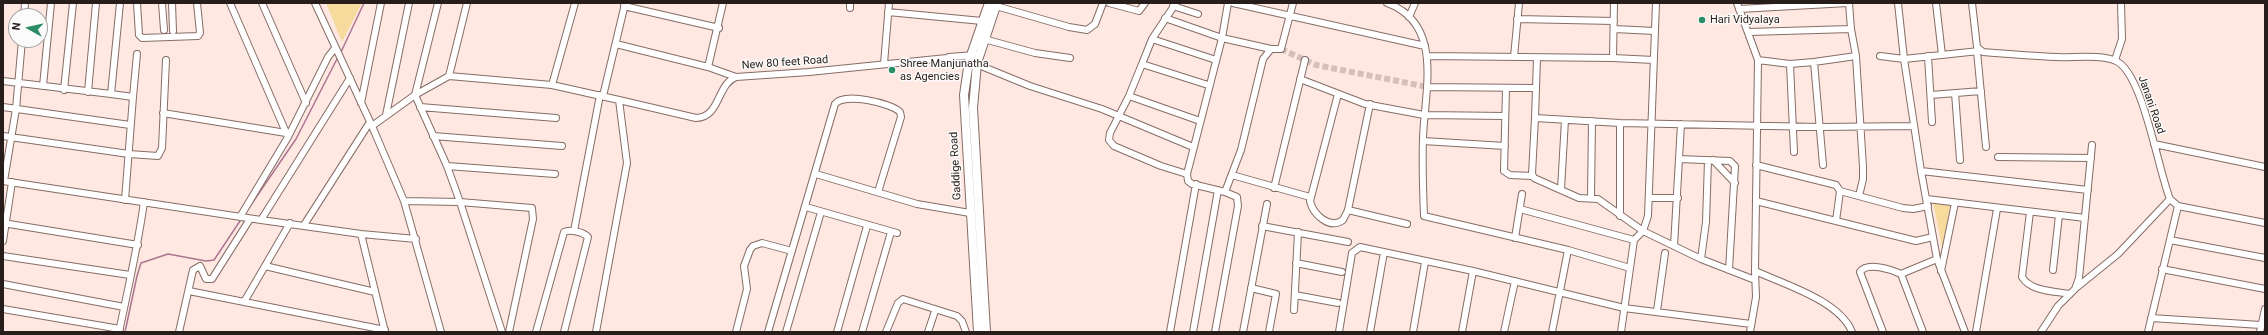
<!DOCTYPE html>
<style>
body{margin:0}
#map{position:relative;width:2268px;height:335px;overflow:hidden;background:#ffe8e2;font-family:Roboto,sans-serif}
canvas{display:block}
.frame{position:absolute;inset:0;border:4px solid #271d1a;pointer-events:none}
.north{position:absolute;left:8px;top:8px;width:40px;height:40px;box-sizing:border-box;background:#fbfbfb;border:1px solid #a6a2a1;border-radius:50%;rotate:278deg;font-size:11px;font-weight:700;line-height:16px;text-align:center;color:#271d1a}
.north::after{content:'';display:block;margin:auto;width:14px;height:18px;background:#2c8c65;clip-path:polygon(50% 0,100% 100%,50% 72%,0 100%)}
</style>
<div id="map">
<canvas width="2268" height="335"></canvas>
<div class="frame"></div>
<div class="north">N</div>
</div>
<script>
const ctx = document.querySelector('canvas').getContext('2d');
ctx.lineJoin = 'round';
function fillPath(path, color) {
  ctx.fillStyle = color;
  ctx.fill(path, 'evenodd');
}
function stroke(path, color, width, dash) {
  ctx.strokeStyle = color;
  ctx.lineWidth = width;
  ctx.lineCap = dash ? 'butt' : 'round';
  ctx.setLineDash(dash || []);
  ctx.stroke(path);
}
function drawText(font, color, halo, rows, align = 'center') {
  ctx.font = font + ' Roboto,sans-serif';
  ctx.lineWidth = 3;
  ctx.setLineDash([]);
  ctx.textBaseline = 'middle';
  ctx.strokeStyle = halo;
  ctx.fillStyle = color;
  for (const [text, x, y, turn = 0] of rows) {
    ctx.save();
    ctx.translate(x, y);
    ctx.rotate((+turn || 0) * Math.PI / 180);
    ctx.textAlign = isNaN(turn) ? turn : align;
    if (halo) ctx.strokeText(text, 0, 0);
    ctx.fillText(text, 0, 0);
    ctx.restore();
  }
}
fillPath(new Path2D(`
 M326,3h36l-20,39z
 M1933,202l17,2 -7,48z`), '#f7db9c');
stroke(new Path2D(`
 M341,52l23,-49
 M246,212l50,-73 42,-82
 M125,332l12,-56 4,-13 27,-9 38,7 8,-1 28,-42`), '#ac7590', 1.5);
stroke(new Path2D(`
 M1281,49l35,16 112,22`), '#d4bfba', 6, [6, 3]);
const minor = new Path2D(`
 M120,3l-9,91 22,3 -8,103
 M137,3l2,32 3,3 56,-2 2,-3 -3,-30
 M162,3l2,27
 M172,3l1,28
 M230,3l58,134
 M262,3l44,100
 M315,3l57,123 32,75 37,131
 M438,3l-23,92 32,71 13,36 42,130
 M850,3v5
 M1109,3l30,8 6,-8
 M1176,3l-24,36 -10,25 66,21
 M1233,3l192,43
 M1387,3c58,21 37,90 36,136 -1,25 0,51 1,77l144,34 62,18
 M1737,3l21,57 -3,211 1,26 -6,35
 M1849,3l2,26
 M1898,3l6,56 17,112 16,88 28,73
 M1936,3l6,52
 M1972,3l5,44 6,5c24,2 48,4 73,5 16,1 45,-3 60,4 27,12 42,109 54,138l8,7 87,17
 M624,6l95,22
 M996,6l73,21 18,3 8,-6 8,-21
 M1173,6l25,8
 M1739,9l109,-6
 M888,12l94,9
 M24,16l1,-13
 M1409,17l6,-14
 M1165,18l57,20 49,11
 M1517,19l97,2
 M1614,29l41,2
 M1749,32l102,-3 5,27 -42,6
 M984,39l51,14 35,5
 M1152,39l64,21
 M616,44l92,23 28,10
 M1977,51l9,96
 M1428,56l185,2 1,-55
 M1856,56l7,111v12l-4,17
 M1880,56l24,3 75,-8
 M1928,56l4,66
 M949,57l26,-2
 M1514,57l5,-54
 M1537,58l-2,60 85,5 200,4 94,-1
 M1613,58l41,2
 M1758,60l32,4 24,-2 9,103
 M2115,60l7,-21 -1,-36
 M969,61l61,25 72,23 91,38
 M884,64l5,-61
 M1790,64l4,88
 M708,67l15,-64
 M449,76l18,-73
 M1300,79l65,25 59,11 81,1
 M3,81l108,13
 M552,85l23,-82
 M43,86l8,-83
 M1428,87l107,1
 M1506,88l-2,83 6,4 23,1
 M64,90l9,-87
 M88,92l8,-89
 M1955,93l5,67
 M1338,94l-28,107c3,13 19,29 33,19l5,-10 22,-106
 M1931,95l50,-4
 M603,96l22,-92
 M1129,96l13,-32
 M133,97l4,-43
 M361,103l20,-100
 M3,107l127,18
 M420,107l136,11
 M163,113l123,20
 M386,115l23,-112
 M1535,118l-3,56 2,4 45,20 19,1 45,32 31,15 7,-122
 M372,126l43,-31 34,-19 103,9 67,15
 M3,136l126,18 29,2 4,-8 4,-88
 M433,136l129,10
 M1423,141l82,5
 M2154,144l111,23
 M1998,157l93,1
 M1679,159l51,2 5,5 -6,104
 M1713,160l22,23
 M1756,165l80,20 4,6 -4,30
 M447,166l108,8
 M1921,171l167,19
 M816,174l101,30 53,9
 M1187,174l-26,-8 -47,-20 -5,-6 1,-7 19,-37 71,25
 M1232,175l78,22
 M3,181l258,39 89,-142
 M4,181l12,-72 6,-69
 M1274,188l31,-128
 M1561,189l4,-69
 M1840,191l63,17 10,1 15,-3
 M1225,192l-33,-8 -4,-3 -1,-7 35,-136 6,-35
 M1591,197l1,-76
 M1649,198h29
 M1927,199l158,19
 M404,201l56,1 72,6 1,11 -24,113
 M1756,201l160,40 17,-4
 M806,207l91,26
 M1520,209l114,31 -13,92
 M1348,210l59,14
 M2030,212l-8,65c9,15 33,14 48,17
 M1620,216v-93
 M240,217l48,-80 40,-80 7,-9
 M261,220l100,14 55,5
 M3,223l135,22
 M304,225l66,-103
 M1262,226l86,16
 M574,231l26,-136
 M361,234l24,98
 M1515,238l7,-44
 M1634,240l9,-9 5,-15 8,-213
 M2170,240l95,18
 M3,241l9,-59
 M1674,246l27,13 5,-37 2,-62
 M3,256l127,19
 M1701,259l54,21
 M1296,263l46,9
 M265,266l110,26
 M2162,269l103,20
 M2053,270l6,-55
 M1755,271c29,13 85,30 97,61
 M1941,271l14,-68
 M3,284l121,23
 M1251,288l25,6 -7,38
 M2076,288l42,-34 52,-55
 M189,291l196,39
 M1295,295l43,8
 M244,302l46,-79
 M3,309l117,20
 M1294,310l4,-78
 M1657,311l8,-58
 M2151,318l110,7
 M119,332c9,-43 19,-86 25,-130
 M179,332l14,-62 7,-4 6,13h6l38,-60
 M536,332l28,-100c6,-3 19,0 24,5l-24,95
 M596,332l31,-169 -8,-63 77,18c25,-1 20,-33 40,-41l73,-5 138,-14
 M736,332l11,-43 -3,-23 6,-16 3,-4 9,-3 30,8
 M768,332l67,-228c9,-12 56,-1 65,8l1,5 -23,75
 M786,332l35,-120
 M837,332l30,-106
 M862,332l29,-100
 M886,332l12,-29 5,-4 54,17 5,5 4,11
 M928,332l7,-21
 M1170,332l26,-148
 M1193,332l25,-142
 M1215,332l23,-126 -1,-9 -12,-5 16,-42 22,-91 8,-10h10l12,-46
 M1243,332l24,-128
 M1339,332l13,-79 8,-6 113,24 151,37 127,16
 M1370,332l14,-80
 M1413,332l12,-70
 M1462,332l11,-61
 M1504,332l11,-51
 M1552,332l16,-82
 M1883,332l-23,-60c7,-11 32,-2 41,2
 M1923,332l-22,-58 36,-15
 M1976,332l21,-123
 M2041,332l17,-26 17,-17 4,-11 13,-133
 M2148,332l30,-126
 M2260,332l5,-23`);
const major = new Path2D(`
 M978,332l-14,-237 5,-34 20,-58
 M986,332l-13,-224 4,-45 20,-60`);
stroke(minor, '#856d66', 8);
stroke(major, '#856d66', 10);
stroke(minor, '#fff', 6);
stroke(major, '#fff', 8);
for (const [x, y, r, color] of [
 [1702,20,4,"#2c8c65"],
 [892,70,4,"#2c8c65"]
]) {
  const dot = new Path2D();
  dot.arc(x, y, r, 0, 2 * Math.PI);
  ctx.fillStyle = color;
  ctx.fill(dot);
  stroke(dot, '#fbfbfb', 1.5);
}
drawText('11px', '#271d1a', '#fbfbfb', [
 ["Hari Vidyalaya",1710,20],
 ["Shree Manjunatha",900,64],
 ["as Agencies",900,77]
], 'left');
drawText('11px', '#271d1a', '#fbfbfb', [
 ["New 80 feet Road",785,63,-4],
 ["Janani Road",2151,105,71],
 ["Gaddige Road",956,166,-93]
]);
</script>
